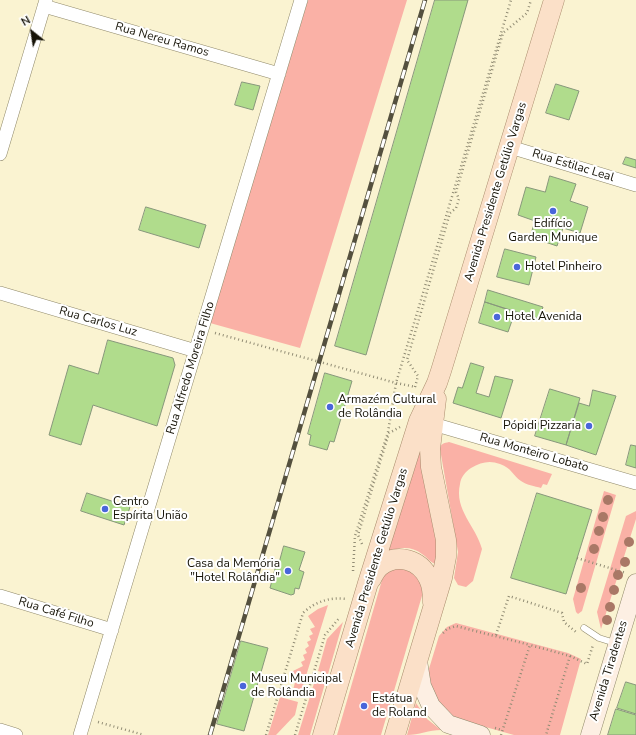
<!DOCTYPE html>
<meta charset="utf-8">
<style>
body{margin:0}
#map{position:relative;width:636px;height:735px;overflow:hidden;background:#faf3d1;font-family:"Nunito Sans",sans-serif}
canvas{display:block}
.north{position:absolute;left:12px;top:12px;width:40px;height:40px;-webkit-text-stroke:3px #fff;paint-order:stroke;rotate:330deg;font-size:11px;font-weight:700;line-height:16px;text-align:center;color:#161307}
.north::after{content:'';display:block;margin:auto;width:14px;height:18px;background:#161307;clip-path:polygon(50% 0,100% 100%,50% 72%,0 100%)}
</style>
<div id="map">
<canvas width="636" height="735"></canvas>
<div class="north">N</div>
</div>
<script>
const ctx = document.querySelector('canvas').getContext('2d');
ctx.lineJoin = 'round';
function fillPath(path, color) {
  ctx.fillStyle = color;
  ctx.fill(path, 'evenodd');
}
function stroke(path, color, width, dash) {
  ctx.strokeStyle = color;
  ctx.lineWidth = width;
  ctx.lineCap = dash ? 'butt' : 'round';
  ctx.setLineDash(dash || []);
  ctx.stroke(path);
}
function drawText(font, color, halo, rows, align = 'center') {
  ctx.font = font + ' "Nunito Sans",sans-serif';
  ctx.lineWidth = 4;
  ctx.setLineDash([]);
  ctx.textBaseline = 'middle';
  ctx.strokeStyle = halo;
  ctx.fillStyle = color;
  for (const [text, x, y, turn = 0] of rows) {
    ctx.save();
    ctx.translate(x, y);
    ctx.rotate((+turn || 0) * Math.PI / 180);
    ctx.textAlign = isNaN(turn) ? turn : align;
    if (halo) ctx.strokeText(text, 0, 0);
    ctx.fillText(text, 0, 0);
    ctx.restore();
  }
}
fillPath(new Path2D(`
 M308,0h99l-107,348 -90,-25z
 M449,442l103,32 -5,11 -4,-1 -2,4c-6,-2 -15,-3 -20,-7 -8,-5 -9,-13 -21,-17 -10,-4 -19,-2 -29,4 -6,4 -10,9 -11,16 -6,26 16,42 22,65l-9,32 -7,6 -8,-2 -4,-7 4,-26 -18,-103c0,-5 4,-6 9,-7z
 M420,451l2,15 18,93 -5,5c-5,-2 -8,-7 -13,-10 -10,-8 -23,-7 -34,-2z
 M604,491l12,4 -34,116 -4,3 -2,-2 -3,-13z
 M636,511v8l-35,110 -4,-17 29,-96z
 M404,568l11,5 9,16 -43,146h-44l45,-155c5,-11 11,-11 22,-12z
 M328,605l-27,87 -8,-2 4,-15 -8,-2 14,-7 -2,-4 4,-2 -2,-5 4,-2 -2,-4 4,-3 -2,-4 4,-2 -2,-4 4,-2 -3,-5 5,-2 -7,-11 10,-7z
 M343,622l-15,52 -10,-3 9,-32z
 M456,623l112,30 13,6 -21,76h-46l-57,-16 -10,-5 -15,-18 -4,-24 11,-36 8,-9z
 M316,677l10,3 -16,55h-12z
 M280,697l18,5 -3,13 -19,20h-8z
 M416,703l11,16 14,11c-12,0 -22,5 -34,5z`), '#fab1a6');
const building = new Path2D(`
 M435,0h33l-102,355 -31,-9z
 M242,82l18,4 -7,24 -18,-5z
 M556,84l23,7 -10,29 -23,-7z
 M626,157l10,3v8l-13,-4z
 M550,176l26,8 -6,17 18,6 -8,26 -17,-5 -6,18 -27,-9 5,-16 -17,-6 8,-28 19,5z
 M146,207l60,18 -7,23 -60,-18z
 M505,249l31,8 -7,28 -32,-8z
 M488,290l55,17 -4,12 -54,-17z
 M485,302l30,10 -7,20 -29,-9z
 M108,340l65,18 2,7 -18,61 -64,-21 -12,40 -32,-10 20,-70 29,9z
 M471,363l13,4 -8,26 13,4 6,-21 18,4 -12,38 -48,-15 5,-16 4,1z
 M325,373l27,8 -18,61 -4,-1 -3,9 -18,-5 2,-10 -3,-1z
 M550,389l30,9 -14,47 -31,-9z
 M593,390l23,6 -20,59 -30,-10 13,-42 10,3z
 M631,445l5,1v22l-10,-3z
 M87,493l43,14 -6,18 -43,-14z
 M537,493l55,17 -26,84 -55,-16z
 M284,546l21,6 -6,18 5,2 -5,17 -4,-1 -1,6 -3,1 -21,-7 6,-23h2z
 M241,641l27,7 -24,83 -27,-7z
 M626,682l10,3v29l-19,-6z
 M616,709l20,6v20h-28z`);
fillPath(building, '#b0dc8c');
stroke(building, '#87977b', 1);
const lane = new Path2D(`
 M584,628l15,10 16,5`);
const street = new Path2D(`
 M44,6l235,68
 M510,147l126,38
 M0,154l46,-154
 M0,293l196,58
 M433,424l203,59
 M0,596l112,34
 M0,730l16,5
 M80,735l221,-735`);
const secondary = new Path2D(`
 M418,661l4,25 9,20 17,18 33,11
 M590,735l46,-152`);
const primary = new Path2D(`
 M371,579c2,-4 5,-10 9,-13 17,-13 40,-7 49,13 4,8 4,15 4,24
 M323,735l45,-152 51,-162 18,-38 4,-12 113,-371
 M395,735l47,-157 4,-21v-17l-15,-73 -1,-18 6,-50`);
stroke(lane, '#90896a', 7);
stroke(street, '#90896a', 14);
stroke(secondary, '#90896a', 19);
stroke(primary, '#a98b6c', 21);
stroke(new Path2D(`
 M215,333l181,50 20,4
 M415,387l3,-11 -11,-16 43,-147 6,-5 3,-9 -3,-7 47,-159 24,-20 4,-13
 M362,544l-4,-9 31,-102 11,-6
 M577,558l49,15
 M353,571l2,-35 33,-104 8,-49 115,-383
 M443,633l4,-4 9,-3 74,19
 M496,635l13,-39 53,17 2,9 12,10
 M570,656l17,8 6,-19
 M98,722l46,13
 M495,728l7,2
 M266,735l37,-122c13,-12 27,-16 44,-14
 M295,735l30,-100 15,-18
 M501,735l29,-90 40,11 -24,79`), '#918c74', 2.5, [1, 3]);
stroke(lane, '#fff', 6);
stroke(street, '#fff', 13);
stroke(secondary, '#fdefe3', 18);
stroke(primary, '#fbe0c8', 20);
const rail = new Path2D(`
 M210,735l215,-735`);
stroke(rail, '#54503e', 4.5);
stroke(rail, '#fff', 3, [9]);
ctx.fillStyle = '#a97866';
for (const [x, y] of [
 [608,500],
 [603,517],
 [599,531],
 [629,542],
 [594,549],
 [625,562],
 [618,575],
 [581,588],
 [614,590],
 [610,607],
 [607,620]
]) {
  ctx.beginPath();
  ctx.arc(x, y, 5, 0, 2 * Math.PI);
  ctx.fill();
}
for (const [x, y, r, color] of [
 [553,211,4,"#4966da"],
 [517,267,4,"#4966da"],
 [497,317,4,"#4966da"],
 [330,407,4,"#4966da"],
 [589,426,4,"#4966da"],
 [105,509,4,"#4966da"],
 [288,571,4,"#4966da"],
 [243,686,4,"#4966da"],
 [364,706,4,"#4966da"]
]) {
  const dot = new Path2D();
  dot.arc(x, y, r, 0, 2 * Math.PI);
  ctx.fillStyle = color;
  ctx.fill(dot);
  stroke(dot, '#fff', 1.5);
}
drawText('12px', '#161307', '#fff', [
 ["Rua Nereu Ramos",162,40,16],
 ["Rua Estilac Leal",573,166,17],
 ["Avenida Presidente Getúlio Vargas",496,192,-73],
 ["Rua Carlos Luz",98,322,16],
 ["Rua Alfredo Moreira Filho",191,368,-73],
 ["Rua Monteiro Lobato",534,453,16],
 ["Avenida Presidente Getúlio Vargas",377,558,-73],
 ["Rua Café Filho",56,613,17],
 ["Avenida Tiradentes",609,671,-73]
]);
drawText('12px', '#161307', '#fff', [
 ["Edifício",553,224,"center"],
 ["Garden Munique",553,238,"center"],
 ["Hotel Pinheiro",525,267],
 ["Hotel Avenida",505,317],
 ["Armazém Cultural",338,400],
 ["de Rolândia",338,414],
 ["Pópidi Pizzaria",581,426,"right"],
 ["Centro",113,502],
 ["Espírita União",113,516],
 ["Casa da Memória",280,564,"right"],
 ["\"Hotel Rolândia\"",280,578,"right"],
 ["Museu Municipal",251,679],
 ["de Rolândia",251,693],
 ["Estátua",372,699],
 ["de Roland",372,713]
], 'left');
</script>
